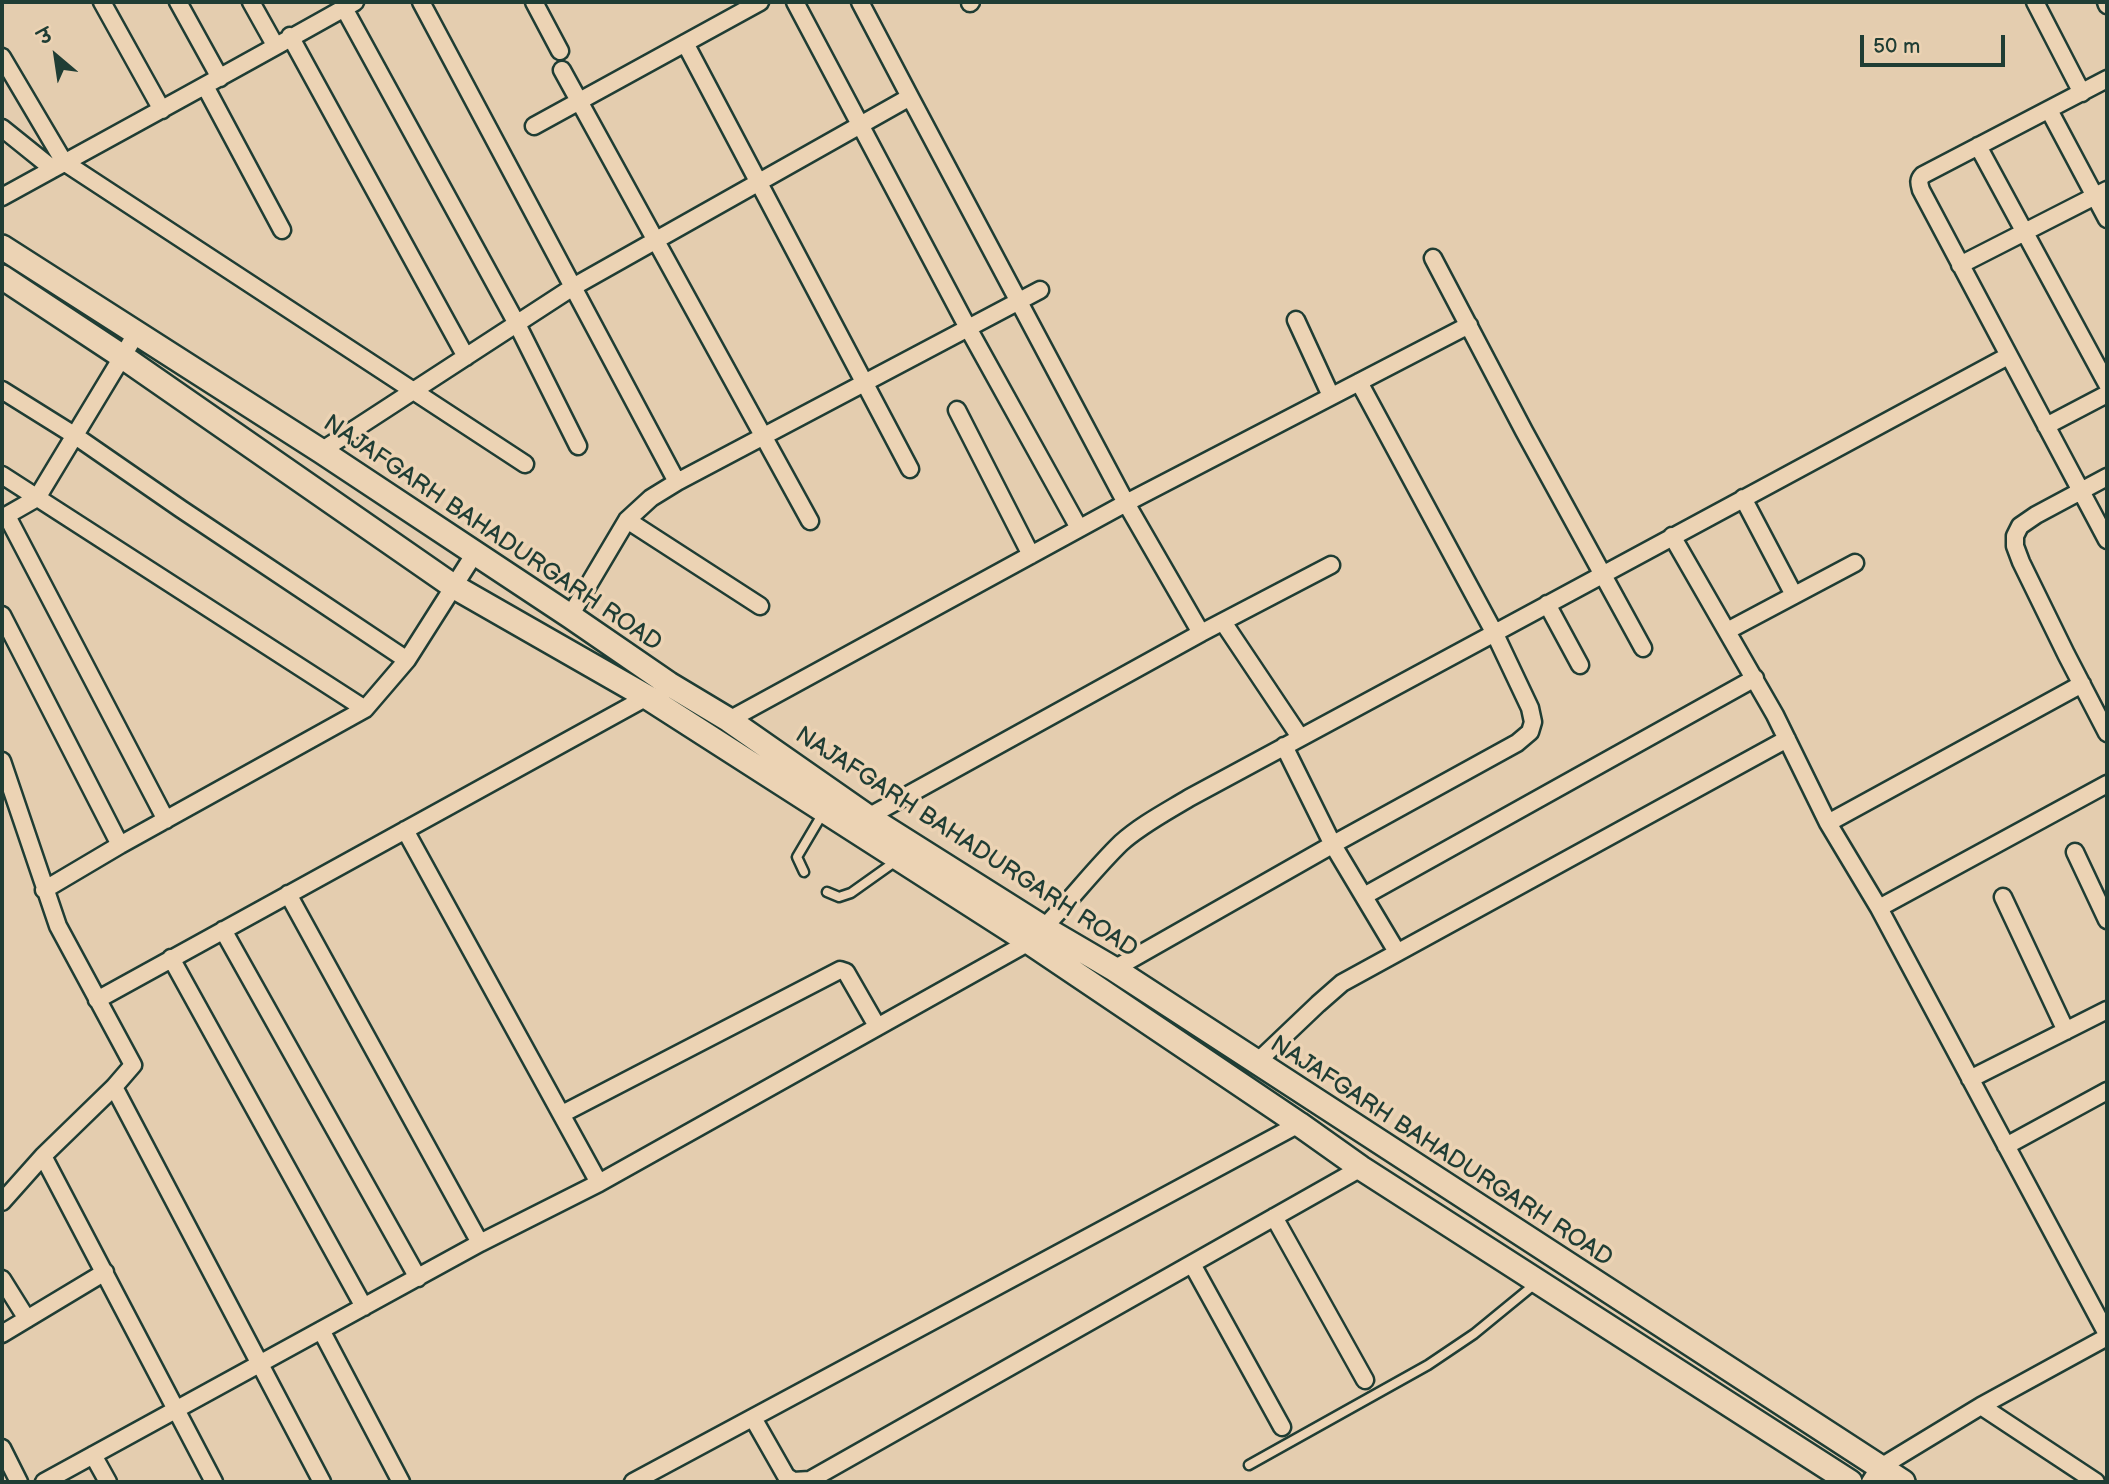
<!DOCTYPE html>
<meta charset="utf-8">
<style>
body{margin:0}
#map{position:relative;width:2109px;height:1484px;overflow:hidden;background:#e4cdaf;font-family:"Balsamiq Sans","Playpen Sans Deva",sans-serif}
canvas{display:block}
.frame{position:absolute;inset:0;border:4px solid #1f3d34;pointer-events:none}
.north{position:absolute;left:21px;top:21px;width:70px;height:70px;-webkit-text-stroke:5px #ecd3b4;paint-order:stroke;rotate:331deg;font-size:19px;font-weight:700;line-height:28px;text-align:center;color:#1f3d34}
.north::after{content:'';display:block;margin:auto;width:24px;height:32px;background:#1f3d34;clip-path:polygon(50% 0,100% 100%,50% 72%,0 100%)}
.scale{position:absolute;left:1860px;top:35px;width:145px;height:32px;box-sizing:border-box;border:4px solid #1f3d34;border-top:0;padding-left:9px;font-size:21px;line-height:24px;white-space:nowrap;color:#1f3d34;-webkit-text-stroke:5px #ecd3b4;paint-order:stroke}
</style>
<div id="map">
<canvas width="2109" height="1484"></canvas>
<div class="frame"></div>
<div class="north">उ</div>
<div class="scale">50 m</div>
</div>
<script>
const ctx = document.querySelector('canvas').getContext('2d');
ctx.lineJoin = 'round';
function stroke(path, color, width, dash) {
  ctx.strokeStyle = color;
  ctx.lineWidth = width;
  ctx.lineCap = dash ? 'butt' : 'round';
  ctx.setLineDash(dash || []);
  ctx.stroke(path);
}
function drawText(font, color, halo, rows, align = 'center') {
  ctx.font = font + ' "Balsamiq Sans",sans-serif';
  ctx.lineWidth = 7;
  ctx.setLineDash([]);
  ctx.textBaseline = 'middle';
  ctx.strokeStyle = halo;
  ctx.fillStyle = color;
  for (const [text, x, y, turn = 0] of rows) {
    ctx.save();
    ctx.translate(x, y);
    ctx.rotate((+turn || 0) * Math.PI / 180);
    ctx.textAlign = isNaN(turn) ? turn : align;
    if (halo) ctx.strokeText(text, 0, 0);
    ctx.fillText(text, 0, 0);
    ctx.restore();
  }
}
const service = new Path2D(`
 M804,872l-7,-15 26,-44
 M827,892l12,5 12,-4 45,-32
 M1249,1465l179,-100 46,-31 61,-50`);
const minor = new Path2D(`
 M102,2l60,108
 M178,2l42,76
 M251,2l24,43
 M421,2l256,480
 M534,2l26,49
 M795,2l173,326 111,200
 M860,2l50,95
 M2035,2l47,91
 M2106,2l1,3
 M970,3l1,-1
 M344,8l173,316 61,122
 M290,36l176,321
 M685,43l225,426
 M2,57l62,105 461,302
 M562,70l248,451
 M2107,79l-184,96c-5,5 -4,8 -2,15l186,350
 M205,86l77,144
 M2049,110l58,109
 M534,126l226,-124
 M2,128l51,41
 M1978,146l129,238
 M2,197c118,-65 236,-129 353,-195
 M1433,258l91,173 119,217
 M1960,265l147,-75
 M1296,320l35,76
 M2,390l72,45 107,74 226,151
 M957,410l74,145
 M2046,426l61,-32
 M321,451l252,-164 337,-190 216,406 75,130
 M2,475l363,234
 M2107,477l-71,38 -16,11 -5,10v10l6,16 45,92 41,79
 M1743,498l51,97
 M7,516l159,304
 M2,518l35,-20 99,-164
 M627,520l133,86
 M1672,536l103,179 53,108 51,85 228,426
 M1547,604l33,61
 M2,615l118,230
 M570,616l57,-96 24,-22 26,-16 363,-192
 M1223,622l77,115
 M1727,631l128,-68
 M729,720l397,-217 343,-178
 M1284,746l49,99 64,107
 M2,761l56,165 75,139 -19,22 -71,69 -41,46
 M868,817l333,-184 130,-68
 M1828,823l254,-139
 M405,830l194,353
 M2075,852l32,68
 M44,890l76,-45 245,-136 42,-49 68,-107
 M288,894l192,349
 M1364,896l391,-218
 M2003,897l63,134
 M1879,908l228,-124
 M223,930l195,348
 M171,958l193,349
 M1114,969l225,-128 178,-98 13,-11 3,-10 -3,-14 -36,-76 -135,-250
 M97,1000l550,-303
 M1256,1063l62,-59 24,-21 445,-244
 M1970,1079l137,-69
 M114,1087l208,395
 M562,1114l278,-144 6,2 31,54
 M2006,1146l101,-55
 M43,1156l171,326
 M1274,1217l91,163
 M1192,1264l90,163
 M2,1279l25,40
 M321,1330l80,152
 M2,1334l103,-62
 M1981,1406l115,76
 M753,1418l33,58 7,5 17,-1 551,-312
 M2,1448l17,34
 M93,1455l15,27
 M44,1482l436,-239 119,-60 430,-241c33,-30 60,-68 92,-99 20,-18 45,-31 68,-45l819,-442
 M633,1482l666,-358
 M1870,1482l9,-14 102,-62 126,-69`);
const secondary = new Path2D(`
 M2,247l319,204 249,165 99,68 60,36 139,97 176,111 70,41 789,513
 M2,277l121,80 330,229 194,111 382,245 270,182 62,44 489,314`);
stroke(service, '#1f3d34', 13);
stroke(minor, '#1f3d34', 21);
stroke(secondary, '#1f3d34', 28);
stroke(service, '#ecd3b4', 8);
stroke(minor, '#ecd3b4', 16);
stroke(secondary, '#ecd3b4', 23);
drawText('24px', '#1f3d34', '#ecd3b4', [
 ["NAJAFGARH BAHADURGARH ROAD",492,534,34],
 ["NAJAFGARH BAHADURGARH ROAD",966,843,33],
 ["NAJAFGARH BAHADURGARH ROAD",1441,1152,33]
]);
</script>
